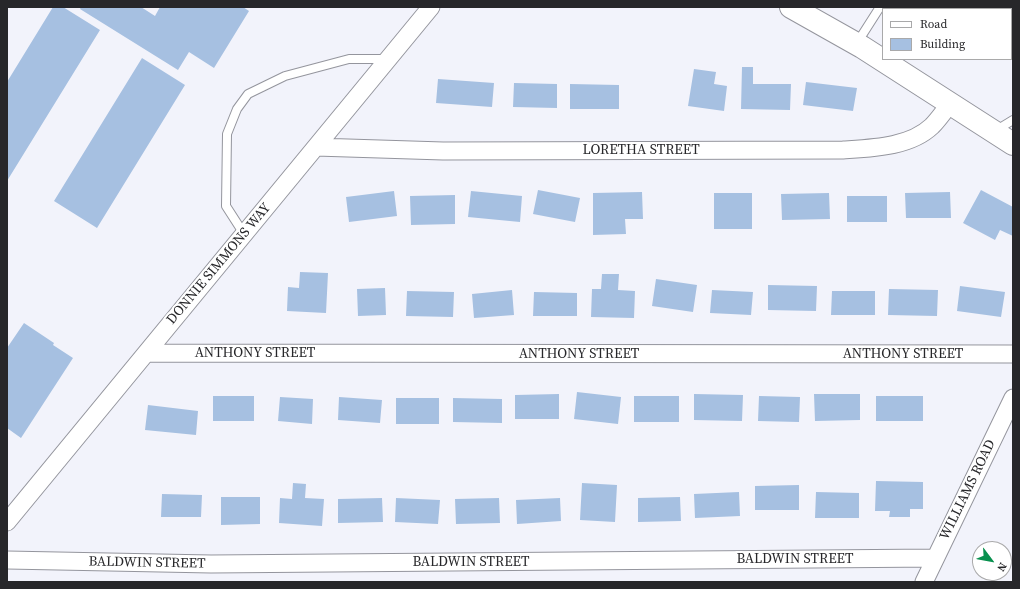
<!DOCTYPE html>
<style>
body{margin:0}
#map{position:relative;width:1020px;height:589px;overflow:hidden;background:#f2f3fb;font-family:"Source Serif 4",serif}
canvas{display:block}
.frame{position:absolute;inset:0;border:8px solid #27272a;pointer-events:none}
.legend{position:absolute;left:882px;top:8px;width:130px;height:52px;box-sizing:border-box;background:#fff;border:1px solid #a9a9aa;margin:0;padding:5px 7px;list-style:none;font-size:12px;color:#27272a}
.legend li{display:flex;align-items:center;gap:8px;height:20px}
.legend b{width:20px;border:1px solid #a9a9aa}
.north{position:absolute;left:972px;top:541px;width:40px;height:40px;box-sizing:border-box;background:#fff;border:1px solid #a9a9aa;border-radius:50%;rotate:122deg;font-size:11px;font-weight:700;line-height:16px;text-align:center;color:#27272a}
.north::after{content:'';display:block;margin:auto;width:14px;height:18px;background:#08904e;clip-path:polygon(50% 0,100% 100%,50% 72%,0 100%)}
</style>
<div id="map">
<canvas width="1020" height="589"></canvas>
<div class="frame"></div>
<ul class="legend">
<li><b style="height:5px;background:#fff"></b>Road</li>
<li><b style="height:11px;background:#a6c0e1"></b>Building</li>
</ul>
<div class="north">N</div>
</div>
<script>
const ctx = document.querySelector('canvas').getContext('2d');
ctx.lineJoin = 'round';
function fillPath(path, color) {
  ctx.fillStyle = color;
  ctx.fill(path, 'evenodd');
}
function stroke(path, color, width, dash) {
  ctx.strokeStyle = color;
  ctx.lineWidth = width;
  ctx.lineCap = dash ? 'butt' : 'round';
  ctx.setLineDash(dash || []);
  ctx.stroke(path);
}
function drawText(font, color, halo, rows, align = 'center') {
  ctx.font = font + ' "Source Serif 4",serif';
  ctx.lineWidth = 4;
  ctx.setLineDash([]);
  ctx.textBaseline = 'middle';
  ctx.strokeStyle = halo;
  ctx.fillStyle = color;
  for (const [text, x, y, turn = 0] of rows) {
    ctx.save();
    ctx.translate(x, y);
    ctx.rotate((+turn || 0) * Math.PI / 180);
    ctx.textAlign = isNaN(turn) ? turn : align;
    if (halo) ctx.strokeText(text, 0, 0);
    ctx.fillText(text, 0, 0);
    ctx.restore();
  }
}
fillPath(new Path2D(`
 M53,7h10l37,23 -93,151v-99z
 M81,7h60l14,9 5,-9h83l6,4 -35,57 -25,-16 -11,18 -98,-61z
 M142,58l43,27 -88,143 -43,-27z
 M742,67h11v17h38l-1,26 -49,-1z
 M694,69l22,3 -2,12 13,2 -3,25 -36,-5z
 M438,79l56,4 -2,24 -56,-4z
 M806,82l51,6 -4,23 -50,-6z
 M514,83l43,1v24l-44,-1z
 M570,84l49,1v24h-49z
 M538,190l42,8 -5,24 -42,-8z
 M981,190l32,17v29l-13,-6 -5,10 -32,-17z
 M394,191l3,25 -48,6 -3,-25z
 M471,191l51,5 -2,26 -52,-5z
 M642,192l1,27h-18l1,15 -33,1v-42z
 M950,192l1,26h-45l-1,-25z
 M714,193h38v36h-38z
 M829,193l1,26 -48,1 -1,-26z
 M455,195v29l-44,1 -1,-29z
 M847,196h40v26h-40z
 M300,272l28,1 -2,40 -39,-2 1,-24 11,1z
 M602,274h17l-1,16 17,1 -1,27 -43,-1 1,-28h9z
 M656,279l41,6 -4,27 -41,-6z
 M768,285l49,1 -1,25 -48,-1z
 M960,286l45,6 -4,25 -44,-6z
 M385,288l1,27 -28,1 -1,-27z
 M889,289l49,1 -1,26 -49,-1z
 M512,290l2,25 -40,3 -2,-24z
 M712,290l41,2 -2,23 -41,-2z
 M407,291l47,1 -1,25 -47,-1z
 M832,291h43v24h-44z
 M534,292l43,1v23h-44z
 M24,323l30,20 -1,2 20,13 -52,80 -14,-10v-80z
 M577,392l44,5 -3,27 -44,-5z
 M559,394v25h-44v-24z
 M694,394l49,1 -1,26 -48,-1z
 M814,394h46v26l-45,1z
 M213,396h41v25h-41z
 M634,396h45v26h-45z
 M759,396l41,1 -1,25 -41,-1z
 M876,396h47v25h-47z
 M280,397l33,2 -1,25 -34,-3z
 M339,397l43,3 -2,23 -42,-3z
 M396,398h43v26h-43z
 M453,398l49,1v24l-49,-1z
 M148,405l50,6 -2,24 -51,-5z
 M876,481l47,1v27h-13v8h-21l1,-6h-15z
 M293,483l13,1 -1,14 19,1 -2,27 -43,-3 1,-25 12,1z
 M582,483l35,2 -2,37 -35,-2z
 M799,485v25h-44v-24z
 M739,492l1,24 -45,2 -1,-24z
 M816,492l43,1v25h-44z
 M162,494l40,1 -1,22h-40z
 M221,497h39v27l-39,1z
 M680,497l1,24 -43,1v-24z
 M382,498l1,24 -45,1v-24z
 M396,498l44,2 -2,24 -43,-2z
 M499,498l1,25 -44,1 -1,-25z
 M560,498l1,23 -44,3 -1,-24z`), '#a6c0e1');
const lane = new Path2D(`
 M949,7l3,2
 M857,43l23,-36
 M1011,45l2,1
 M995,131l18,-11
 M244,234l-18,-28 1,-72 10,-25 11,-15 37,-18 64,-17h39`);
const street = new Path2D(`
 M316,147l127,4 400,-1c30,-2 67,-3 89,-24 7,-7 12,-15 18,-22
 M146,353l867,1
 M7,522l424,-515
 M7,560l204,4 724,-6
 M924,582l89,-184`);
const secondary = new Path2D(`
 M791,7l71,40 151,97`);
stroke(lane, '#94959d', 10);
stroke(street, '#94959d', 19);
stroke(secondary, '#94959d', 24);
stroke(lane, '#fff', 8);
stroke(street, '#fff', 17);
stroke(secondary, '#fff', 22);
drawText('14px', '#27272a', '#fff', [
 ["LORETHA STREET",641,150],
 ["DONNIE SIMMONS WAY",219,264,-50],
 ["ANTHONY STREET",255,353],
 ["ANTHONY STREET",579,354],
 ["ANTHONY STREET",903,354],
 ["WILLIAMS ROAD",968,490,-64],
 ["BALDWIN STREET",795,559],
 ["BALDWIN STREET",471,562],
 ["BALDWIN STREET",147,563,1]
]);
</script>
